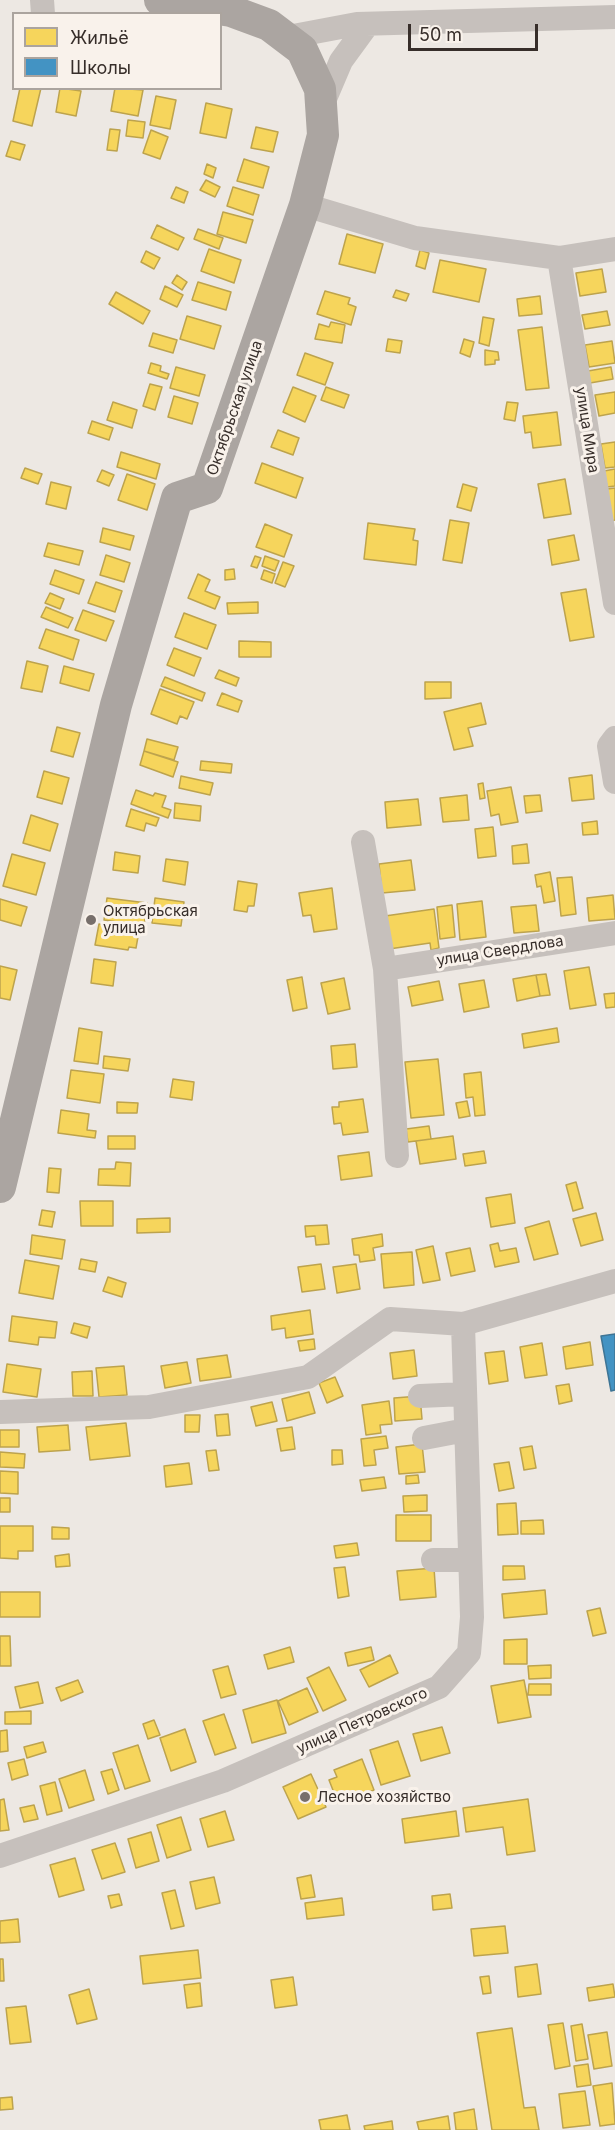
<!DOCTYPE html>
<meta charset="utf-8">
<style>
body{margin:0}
#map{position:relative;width:615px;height:2130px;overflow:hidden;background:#ede8e3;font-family:Inter,sans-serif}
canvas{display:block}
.legend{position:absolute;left:12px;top:12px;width:210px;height:78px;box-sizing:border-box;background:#f9f2eb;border:2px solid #aba49e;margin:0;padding:8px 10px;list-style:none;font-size:18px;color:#372e2a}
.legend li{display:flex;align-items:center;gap:12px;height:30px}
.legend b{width:30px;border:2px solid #aba49e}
.scale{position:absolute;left:408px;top:24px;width:130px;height:27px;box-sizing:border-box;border:3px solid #372e2a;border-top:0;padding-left:8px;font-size:18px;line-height:21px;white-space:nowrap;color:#372e2a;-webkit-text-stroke:4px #f9f2eb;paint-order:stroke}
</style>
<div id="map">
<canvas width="615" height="2130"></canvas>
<ul class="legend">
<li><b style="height:16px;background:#f6d55c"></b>Жильё</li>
<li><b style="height:16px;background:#4393c3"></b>Школы</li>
</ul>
<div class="scale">50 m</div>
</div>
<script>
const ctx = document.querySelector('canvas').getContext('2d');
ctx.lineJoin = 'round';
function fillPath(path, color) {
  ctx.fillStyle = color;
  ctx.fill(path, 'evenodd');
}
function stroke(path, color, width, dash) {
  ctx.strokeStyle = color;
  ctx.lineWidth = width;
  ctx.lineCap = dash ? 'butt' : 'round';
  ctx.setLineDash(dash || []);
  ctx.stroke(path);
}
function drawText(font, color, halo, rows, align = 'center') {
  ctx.font = font + ' Inter,sans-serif';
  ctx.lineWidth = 6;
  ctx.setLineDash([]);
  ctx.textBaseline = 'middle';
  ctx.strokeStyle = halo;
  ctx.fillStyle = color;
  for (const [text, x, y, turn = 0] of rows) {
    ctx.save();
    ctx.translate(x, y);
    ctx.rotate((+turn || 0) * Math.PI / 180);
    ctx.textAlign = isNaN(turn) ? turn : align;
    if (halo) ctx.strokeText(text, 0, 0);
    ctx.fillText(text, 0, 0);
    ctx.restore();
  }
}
const homes = new Path2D(`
 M20,88h21l-9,38 -19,-5z
 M60,88l21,3 -5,25 -20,-4z
 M115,88l28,2 -5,26 -27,-5z
 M156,96l20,4 -6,29 -20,-4z
 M206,103l26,6 -6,29 -26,-5z
 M128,120l17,2 -2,16 -17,-2z
 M256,127l22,5 -5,20 -22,-4z
 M110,129l10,1 -3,21 -10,-1z
 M151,130l17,7 -8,22 -17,-6z
 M11,141l14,4 -5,15 -14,-4z
 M244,159l25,8 -6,21 -26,-7z
 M207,164l9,4 -3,10 -9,-4z
 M206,180l14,7 -5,10 -15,-7z
 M176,187l12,5 -4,11 -13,-5z
 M233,187l26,8 -6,20 -26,-9z
 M223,212l30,8 -7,23 -29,-9z
 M157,225l27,13 -6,12 -27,-12z
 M198,229l25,9 -4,11 -25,-10z
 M347,234l36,10 -8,29 -36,-9z
 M209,249l32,11 -7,23 -33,-12z
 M420,250l9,3 -4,16 -9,-3z
 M146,251l14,7 -6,11 -13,-7z
 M440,260l46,9 -7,33 -46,-10z
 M602,269l4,23 -26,4 -4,-23z
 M177,275l10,7 -5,8 -10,-7z
 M198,282l33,10 -5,18 -34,-10z
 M165,286l18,9 -6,12 -17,-8z
 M396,290l13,4 -3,7 -13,-4z
 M325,291l25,7 -2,6 8,3 -5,18 -34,-11z
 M116,292l34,19 -7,13 -34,-20z
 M540,296l2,18 -23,2 -2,-17z
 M607,311l3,14 -25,4 -3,-14z
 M187,316l34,10 -7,23 -34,-10z
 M483,317l11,2 -5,27 -10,-3z
 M331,322l14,3 -3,18 -27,-4 4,-15 10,3z
 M542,327l7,61 -23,2 -8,-60z
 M153,333l24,7 -4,13 -24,-7z
 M388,339l14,2 -2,12 -14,-2z
 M464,339l10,3 -4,15 -10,-4z
 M612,341l3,22 -26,4 -4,-22z
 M485,350l13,2 1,8h-4v4l-10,1z
 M305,353l28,10 -8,22 -28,-10z
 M151,363l10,3 -1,5 9,3 -2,5 -19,-6z
 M176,367l29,8 -6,21 -29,-8z
 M611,367l2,12 -23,4 -2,-12z
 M150,384l12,3 -7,23 -12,-4z
 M293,387l23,9 -11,26 -22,-10z
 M326,387l23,8 -5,13 -23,-8z
 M615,392v21l-16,3 -4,-21z
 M174,396l24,7 -6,21 -24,-7z
 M113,402l24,8 -5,18 -25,-8z
 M507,402l11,1 -3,18 -11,-2z
 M557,412l4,33 -28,3 -2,-16 -6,1 -2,-17z
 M92,421l21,7 -4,12 -21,-7z
 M278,430l21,8 -6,17 -22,-8z
 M615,442v25l-10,1 -4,-24z
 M121,452l39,12 -4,15 -39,-12z
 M262,463l41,15 -7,20 -41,-15z
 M25,468l17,6 -4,10 -17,-6z
 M615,469v17l-8,1 -3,-16z
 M102,470l12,5 -5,11 -12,-5z
 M127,474l28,10 -8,26 -29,-10z
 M565,479l6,35 -27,4 -6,-34z
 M51,482l20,5 -5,22 -20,-5z
 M463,484l14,4 -6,23 -14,-4z
 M615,488v32l-3,1 -5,-32z
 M450,520l19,3 -7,40 -19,-3z
 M368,523l47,6 -2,11 5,1 -2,24 -52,-6z
 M265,524l27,11 -8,22 -28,-10z
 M103,528l31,8 -4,14 -30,-8z
 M574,535l5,25 -27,5 -4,-25z
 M48,543l35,8 -4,14 -35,-9z
 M106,555l24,8 -6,19 -24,-7z
 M255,556l6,2 -4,10 -6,-2z
 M265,556l14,5 -4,10 -13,-5z
 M283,562l11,4 -9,21 -10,-4z
 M234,569l1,10 -10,1v-10z
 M55,570l29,10 -5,14 -29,-10z
 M264,570l11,4 -3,9 -11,-4z
 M198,574l12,6 -5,11 15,6 -5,12 -27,-11z
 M96,582l26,9 -7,21 -27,-9z
 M586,589l8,48 -24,4 -9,-48z
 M50,593l14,6 -4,10 -15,-6z
 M258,602v11l-30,1 -1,-11z
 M46,607l27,11 -5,10 -27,-11z
 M83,610l31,11 -8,20 -31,-11z
 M184,613l32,12 -9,24 -32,-12z
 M46,629l33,11 -6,20 -34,-12z
 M239,641l32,1v15h-32z
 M174,648l27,10 -7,18 -27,-11z
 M27,661l21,5 -6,26 -21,-4z
 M64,666l30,8 -5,17 -29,-8z
 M219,670l20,8 -3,8 -21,-8z
 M165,677l40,16 -3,8 -41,-15z
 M425,682h26v16l-26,1z
 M160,689l34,13 -7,17 -7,-3 -3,8 -26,-10z
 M222,693l20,8 -4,11 -21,-7z
 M481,703l5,21 -18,4 5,18 -19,4 -10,-38z
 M57,727l23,6 -7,24 -22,-6z
 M147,739l31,8 -4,13 -30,-9z
 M144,751l34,11 -5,15 -33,-12z
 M201,761l31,3 -1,9 -31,-3z
 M44,771l25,7 -7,26 -25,-7z
 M592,775l2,24 -22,2 -3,-23z
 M181,776l32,7 -3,12 -31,-7z
 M483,783l2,15 -5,1 -2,-15z
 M511,787l7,35 -17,3 -2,-11 -8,2 -4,-25z
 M136,790l17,6 2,-3 11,3 -4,11 9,3 -3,8 -37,-14z
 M467,795l2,25 -26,2 -3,-24z
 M540,795l2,16 -16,2 -2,-17z
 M418,799l3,26 -34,3 -2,-26z
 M175,803l26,3 -1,15 -26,-3z
 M131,809l28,9 -3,8 -10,-3 -2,8 -18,-5z
 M31,815l27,9 -8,27 -27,-8z
 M597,821l1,13 -15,1 -1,-12z
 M493,827l3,29 -18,2 -3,-29z
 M527,844l2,19 -16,1 -1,-18z
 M115,852l25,4 -2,17 -25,-3z
 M12,854l33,9 -9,32 -33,-9z
 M166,859l22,3 -3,23 -22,-4z
 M411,860l4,30 -33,3 -3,-29z
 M550,872l5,29 -11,2 -3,-17 -4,1 -2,-12z
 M572,877l4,37 -15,2 -4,-38z
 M238,881l19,3 -3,22h-6l-1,6 -13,-2z
 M332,888l5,41 -23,3 -3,-17 -8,1 -4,-23z
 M613,895l2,24 -26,2 -2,-23z
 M107,898l40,5 -3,23 -40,-6z
 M155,898l29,4 -3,24 -29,-3z
 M0,899l27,8 -6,19 -21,-6z
 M482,901l4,36 -26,3 -3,-36z
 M452,905l3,32 -15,2 -3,-32z
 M536,905l3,26 -25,2 -3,-26z
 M434,909l5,39 -8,2 -1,-7 -41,6 -4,-33z
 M99,924l40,7 -3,17 -7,-1 -1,3 -33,-5z
 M94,959l22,3 -3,24 -22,-3z
 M0,966l17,4 -7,30 -10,-2z
 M589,967l7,38 -26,4 -6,-38z
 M546,974l4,21 -10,1 -4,-21z
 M536,975l4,21 -23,5 -4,-22z
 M302,977l5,31 -14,3 -6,-31z
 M344,978l6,31 -22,5 -7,-31z
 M484,980l5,27 -25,5 -5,-28z
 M439,981l4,19 -31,6 -4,-19z
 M615,993v14l-9,1 -2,-14z
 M79,1028l23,4 -4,32 -24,-3z
 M557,1028l2,14 -35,6 -2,-14z
 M355,1044l2,23 -24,2 -2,-23z
 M104,1056l26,3 -2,12 -25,-3z
 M438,1059l6,56 -33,3 -6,-56z
 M71,1070l33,4 -4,29 -33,-5z
 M481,1072l4,43 -10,1 -2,-19 -7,1 -2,-24z
 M173,1079l21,3 -2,18 -22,-3z
 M363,1099l5,33 -25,3 -2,-12 -7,1 -2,-17h7v-5z
 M467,1101l3,15 -11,2 -3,-15z
 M117,1102l21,1 -1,10h-20z
 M61,1110l28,4 -2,16 9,1 -1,7 -37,-5z
 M429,1126l2,13 -23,3 -2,-13z
 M108,1136h27v13h-27z
 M453,1136l3,23 -36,5 -4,-23z
 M484,1151l2,12 -21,3 -2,-12z
 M369,1152l3,24 -31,4 -3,-24z
 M116,1162l15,1 -1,23 -32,-1 1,-16h16z
 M49,1168l12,1 -2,24 -12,-1z
 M576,1182l7,26 -10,3 -7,-26z
 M511,1194l4,29 -24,4 -5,-29z
 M80,1201h33v25h-32z
 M42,1210l13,2 -3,15 -13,-2z
 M596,1213l7,27 -22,6 -8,-27z
 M170,1218v14l-33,1v-14z
 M549,1221l9,33 -24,6 -9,-32z
 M327,1225l2,19 -13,1 -1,-9 -9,1 -1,-11z
 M382,1234l1,12 -10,2 2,12 -15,2 -1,-7h-5l-2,-16z
 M32,1235l33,5 -3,19 -32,-5z
 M498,1243l2,8 16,-3 3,14 -24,5 -5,-22z
 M433,1246l7,34 -17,3 -7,-33z
 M470,1248l5,23 -24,5 -5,-23z
 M412,1252l2,33 -30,3 -3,-34z
 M81,1259l16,3 -2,10 -16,-3z
 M25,1260l34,6 -6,33 -34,-6z
 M321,1264l4,25 -23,3 -4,-25z
 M356,1264l4,25 -23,4 -4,-26z
 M108,1277l18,6 -4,14 -19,-6z
 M310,1310l3,24 -27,4 -1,-10 -13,2 -1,-14z
 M12,1316l45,6 -2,16 -16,-1 -1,8 -29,-4z
 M74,1323l16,4 -3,11 -16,-5z
 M314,1339l1,10 -15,2 -2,-10z
 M590,1342l3,23 -27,4 -3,-22z
 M542,1343l5,32 -22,3 -5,-31z
 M414,1350l3,26 -24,3 -3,-26z
 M504,1351l4,30 -19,3 -4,-31z
 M227,1355l4,22 -31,4 -3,-22z
 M187,1362l4,21 -26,5 -4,-22z
 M7,1364l34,5 -4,28 -34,-5z
 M124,1366l3,29 -28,2 -3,-29z
 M92,1371l1,25h-20l-1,-24z
 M335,1377l8,19 -16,7 -8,-20z
 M569,1384l3,17 -13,3 -3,-18z
 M309,1392l6,21 -28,8 -5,-22z
 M420,1396l2,23 -27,2 -1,-23z
 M389,1401l3,23 -12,1 1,8 -15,2 -4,-30z
 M272,1402l5,19 -21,5 -5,-19z
 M228,1414l2,21 -13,1 -2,-21z
 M185,1415h15l-1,17h-14z
 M126,1423l4,33 -40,4 -4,-33z
 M68,1425l2,25 -31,2 -2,-25z
 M292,1427l3,22 -14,2 -4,-22z
 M0,1430h19v17h-19z
 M386,1436l2,12 -14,2 2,15 -12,1 -3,-27z
 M422,1444l3,28 -26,2 -3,-27z
 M532,1446l4,22 -12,2 -4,-22z
 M216,1450l3,20 -10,1 -3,-20z
 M332,1450h10l1,14 -11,1z
 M0,1452l25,2 -1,14 -24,-1z
 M509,1462l5,26 -15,3 -5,-27z
 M189,1463l3,21 -26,3 -2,-21z
 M0,1471l18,1v22l-18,-1z
 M418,1475l1,8 -13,1v-8z
 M384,1477l2,11 -24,3 -2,-11z
 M427,1495v16l-23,1 -1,-16z
 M0,1498h10v14h-10z
 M516,1503l2,31 -20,1 -1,-31z
 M396,1515h35v26h-35z
 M543,1520l1,14h-23v-13z
 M0,1526h33v25h-15v8l-18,-1z
 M52,1527l17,1v11h-17z
 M357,1543l2,12 -23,3 -2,-12z
 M69,1554l1,12 -14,1 -1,-11z
 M503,1566h21l1,13 -22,1z
 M345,1567l4,29 -11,2 -4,-30z
 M434,1568l2,29 -36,3 -3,-29z
 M545,1590l2,24 -43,4 -2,-24z
 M0,1592h40v25h-40z
 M600,1608l6,25 -13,3 -6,-25z
 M0,1636h10l1,30h-11z
 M527,1639v25h-23v-24z
 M290,1647l4,15 -26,7 -4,-14z
 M371,1647l3,13 -26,6 -3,-13z
 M390,1655l8,18 -29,14 -9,-17z
 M551,1665v13l-22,1 -1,-13z
 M228,1666l8,28 -15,4 -8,-28z
 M329,1667l17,33 -23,11 -16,-33z
 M78,1680l5,12 -22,9 -5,-13z
 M524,1680l7,37 -33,6 -7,-37z
 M38,1682l5,21 -23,5 -5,-21z
 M529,1684h22v11h-23z
 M307,1688l11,24 -29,13 -11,-24z
 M277,1700l9,33 -34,10 -9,-33z
 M31,1711v13h-26v-12z
 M224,1714l12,34 -21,7 -12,-34z
 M154,1720l6,15 -12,4 -5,-15z
 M442,1727l8,26 -29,8 -8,-27z
 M185,1729l11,33 -25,9 -11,-33z
 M7,1730l1,21 -8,1v-21z
 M398,1741l12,35 -29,9 -11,-35z
 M43,1742l3,10 -19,6 -3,-11z
 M138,1745l12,36 -25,8 -12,-36z
 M24,1759l4,16 -16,5 -4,-17z
 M362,1759l12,31 -36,13 -9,-23 8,-3 -3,-7z
 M112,1769l7,21 -11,4 -7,-22z
 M85,1770l9,30 -25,8 -10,-29z
 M311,1774l15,33 -28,12 -15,-32z
 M55,1782l7,29 -15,4 -7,-29z
 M4,1799l5,31 -9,1v-31z
 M528,1799l7,52 -28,4 -4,-28 -37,5 -3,-24z
 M34,1805l4,14 -14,3 -4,-14z
 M225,1811l9,29 -26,7 -8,-28z
 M456,1811l3,25 -54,7 -3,-24z
 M181,1817l10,33 -24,8 -10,-33z
 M151,1832l8,29 -23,7 -8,-29z
 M115,1843l10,29 -23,7 -10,-29z
 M75,1858l9,32 -25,7 -9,-32z
 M311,1875l4,22 -14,2 -4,-21z
 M214,1877l6,26 -24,6 -6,-27z
 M175,1890l9,36 -13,3 -9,-36z
 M119,1894l3,11 -11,3 -3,-12z
 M450,1894l2,14 -19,2 -1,-14z
 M342,1898l2,17 -37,4 -2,-16z
 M18,1919l2,23 -20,1v-22z
 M505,1926l3,27 -34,3 -3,-27z
 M198,1950l3,28 -58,6 -3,-28z
 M0,1959h3l1,22h-4z
 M537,1964l4,30 -23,3 -3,-30z
 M489,1976l2,17 -8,1 -3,-17z
 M293,1977l4,28 -22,3 -4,-28z
 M200,1983l2,23 -15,2 -3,-23z
 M613,1984l2,13 -26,4 -2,-13z
 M89,1989l8,30 -20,5 -8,-29z
 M26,2006l5,36 -21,2 -4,-36z
 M563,2023l7,43 -15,3 -7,-44z
 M582,2024l6,35 -12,2 -5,-35z
 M512,2028l12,80 11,-1 4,23h-47l-15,-97z
 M607,2032l5,34 -18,3 -6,-34z
 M588,2064l3,21 -14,2 -3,-21z
 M612,2083l3,41 -15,2 -7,-40z
 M585,2091l5,34 -27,3 -4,-34z
 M12,2097l1,12 -13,1v-12z
 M474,2109l3,21h-21l-2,-17z
 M347,2115l3,15h-29l-2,-10z
 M448,2116l2,14h-31l-2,-8z
 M392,2121l1,9h-28l-1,-4z`);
fillPath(homes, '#f6d55c');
stroke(homes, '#bda34d', 1.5);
const schools = new Path2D(`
 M615,1334v56l-4,1 -10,-55z`);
fillPath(schools, '#4393c3');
stroke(schools, '#3f7595', 1.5);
stroke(new Path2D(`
 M42,0l1,14
 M288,37l69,-13 258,-7
 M321,108l20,-47 27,-37
 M305,205l110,33 144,20 56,-9
 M559,258l56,345
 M615,738l-6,8 6,36
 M363,842l22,127 12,187
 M385,969l230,-36
 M420,1396l45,-2
 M0,1412l149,-5 159,-30 82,-58 73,5 152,-43
 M424,1438l42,-8
 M433,1560h37
 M0,1856l223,-75 216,-94 30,-34 3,-36 -9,-293`), '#c6c0bc', 24);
stroke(new Path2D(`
 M0,1187l116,-482 61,-207 30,-10 98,-283 18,-70 -3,-46 -18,-39 -33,-25 -38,-14 -71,-11`), '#aba5a1', 32);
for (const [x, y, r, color] of [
 [91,920,6,"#776f6b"],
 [305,1797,6,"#776f6b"]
]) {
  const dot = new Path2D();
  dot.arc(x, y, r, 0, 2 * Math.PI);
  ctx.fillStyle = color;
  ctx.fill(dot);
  stroke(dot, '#f9f2eb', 2);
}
drawText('15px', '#372e2a', '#f9f2eb', [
 ["Октябрьская улица",235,408,-71],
 ["улица Мира",587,430,81],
 ["улица Свердлова",500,951,-9],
 ["улица Петровского",362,1721,-24]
]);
drawText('15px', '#372e2a', '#f9f2eb', [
 ["Октябрьская",103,911],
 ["улица",103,928],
 ["Лесное хозяйство",317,1797]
], 'left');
</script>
